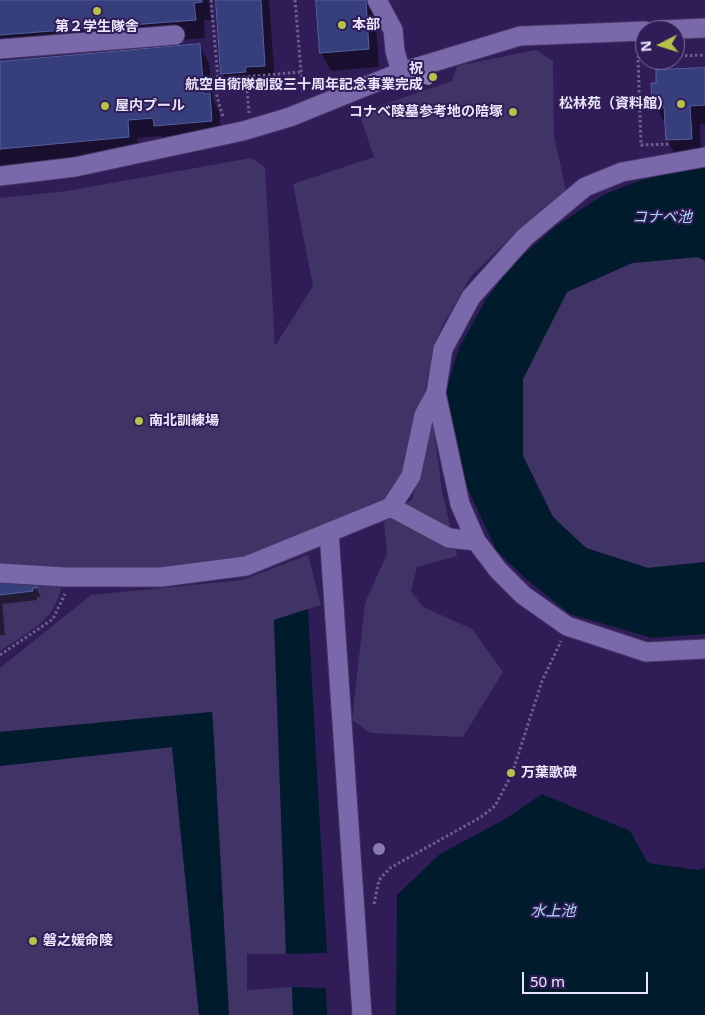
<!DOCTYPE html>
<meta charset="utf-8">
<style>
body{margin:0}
#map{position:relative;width:705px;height:1015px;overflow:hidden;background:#301d57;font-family:"Noto Sans",sans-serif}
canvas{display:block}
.north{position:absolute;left:635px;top:20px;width:50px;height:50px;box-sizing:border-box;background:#301d57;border:1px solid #7a6d99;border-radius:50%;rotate:265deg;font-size:14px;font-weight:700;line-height:20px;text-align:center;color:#eae6fc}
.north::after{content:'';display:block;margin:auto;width:18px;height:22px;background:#b6c148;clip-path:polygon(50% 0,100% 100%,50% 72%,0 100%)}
.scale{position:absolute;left:522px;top:972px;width:126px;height:22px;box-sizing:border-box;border:2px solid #eae6fc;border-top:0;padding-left:6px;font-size:15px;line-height:18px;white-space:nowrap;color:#eae6fc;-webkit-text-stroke:4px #301d57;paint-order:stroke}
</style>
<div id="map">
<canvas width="705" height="1015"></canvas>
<div class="north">N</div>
<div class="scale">50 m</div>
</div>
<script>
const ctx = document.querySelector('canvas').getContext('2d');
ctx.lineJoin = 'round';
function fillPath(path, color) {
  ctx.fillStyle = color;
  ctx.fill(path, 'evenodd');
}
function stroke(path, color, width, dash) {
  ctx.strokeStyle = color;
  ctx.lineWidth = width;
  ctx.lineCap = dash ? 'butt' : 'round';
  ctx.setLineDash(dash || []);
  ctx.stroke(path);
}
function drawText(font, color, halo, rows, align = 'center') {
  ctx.font = font + ' "Noto Sans","Noto Sans JP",sans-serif';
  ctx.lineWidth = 4;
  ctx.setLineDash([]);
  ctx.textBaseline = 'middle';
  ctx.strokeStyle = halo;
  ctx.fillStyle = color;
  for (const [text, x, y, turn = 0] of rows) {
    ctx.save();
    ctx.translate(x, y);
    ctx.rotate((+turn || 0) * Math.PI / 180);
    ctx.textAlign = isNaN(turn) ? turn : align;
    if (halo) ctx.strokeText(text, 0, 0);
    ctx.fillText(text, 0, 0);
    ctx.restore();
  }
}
fillPath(new Path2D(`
 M536,50l17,11 1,74 13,60 -48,35 -48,46 -30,52 -41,160 -13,12 -142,62 -60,8 -107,3 -78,-7v-368l67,-7 184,-33 14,9 10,179 38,-60 -20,-102 81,-27 -15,-44 93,-32 5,-15z
 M698,257l7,4v301l-57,6 -62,-20 -33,-31 -30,-61v-77l44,-87 65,-29z
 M433,423l9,68 15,65 -40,11 -6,24 12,16 49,22 31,43 -40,65 -93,-4 -18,-13 13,-117 22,-49 -3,-33 -14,3 42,-24z
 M308,555l13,50 -47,15 12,334h-39v36l45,-3 1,28h-64l-17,-303 -212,20v-64l91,-73 151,-15z
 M63,577c-5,44 -30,51 -63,74v-72z
 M172,747l27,268h-199v-249z`), '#403365');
fillPath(new Path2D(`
 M705,165v96l-7,-4 -66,6 -65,29 -44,87v77l30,61 33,31 62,20 57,-6v72l-53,4 -82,-24 -44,-35 -30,-29 -34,-74 -16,-85 13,-43 28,-50 26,-34 43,-38 47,-31 38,-15z
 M308,609l19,344 -41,1 -12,-334z
 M212,712l2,30 15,273h-30l-27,-268 -172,19v-34z
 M542,794l88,37 18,32 50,7 7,-2v147h-309l1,-120 43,-41 67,-36z
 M292,987l34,1 1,27h-34z`), '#001c2c');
fillPath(new Path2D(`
 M0,0h209l2,20h-7l1,18 -205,15z
 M217,0h52l6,84 -20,1v5l-22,1 -11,-18z
 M317,0h57l5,67 -48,4 -10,-18z
 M199,45l10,18 4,37 6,12 3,27 -56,5 -5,-8 -24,2 2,17 -139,13v-105z
 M705,69v54l-5,1 1,33 -24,1 -10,-18 -1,-20h-3l-10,-18z
 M32,578l9,19h-4v3l-35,4 3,31h-5v-53z`), '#0007');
const building = new Path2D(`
 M0,0h202v2l-8,1 2,17 -196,15z
 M216,0h45l4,66 -20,1 1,5 -25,2z
 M316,0h50l3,49 -49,4z
 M200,44l4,50 6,-1 2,28 -58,5 -1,-8 -25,2 1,17 -129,12v-87z
 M705,68v37l-15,1 2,33 -26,1 -2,-33h-7v-4h-5l-1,-20h5v-13z
 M0,580l36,1 1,7h-5l1,3 -33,4z`);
fillPath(building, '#363f7b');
stroke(building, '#54609f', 1);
const minor = new Path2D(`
 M377,0l16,30 2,21 6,21
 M661,30l44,-2
 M0,49l175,-14
 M0,176l75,-9 168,-36 47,-14 111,-45 119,-36 125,-5
 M436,393l24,111 16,37 22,29 25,25 44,31 79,26 59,-3
 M391,507l58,31 27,3
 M329,532l33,483
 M0,573l65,4h96l85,-11 145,-59 20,-31 13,-61 12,-22 7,-44 28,-52 54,-60 60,-50 37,-15 83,-15`);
stroke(minor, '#473465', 21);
stroke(new Path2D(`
 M211,0l7,79 -2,14 7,24
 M295,0l8,94
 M675,56l30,-1
 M645,57h-7l3,88 30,-1
 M246,76l3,37
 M218,79l83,-7
 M0,655l53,-36 12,-25
 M374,904l5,-24 11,-12 91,-51 14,-11 17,-32 30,-93 19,-40`), '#6d5f8d', 3, [2.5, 2.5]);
stroke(minor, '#7969aa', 19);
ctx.fillStyle = '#897cae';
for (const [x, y] of [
 [428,79],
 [379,849]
]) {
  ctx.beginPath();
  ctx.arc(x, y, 6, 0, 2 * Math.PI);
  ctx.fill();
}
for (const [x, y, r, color] of [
 [97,11,5,"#b6c148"],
 [342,25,5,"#b6c148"],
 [433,77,5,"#b6c148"],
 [681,104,5,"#b6c148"],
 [105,106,5,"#b6c148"],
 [513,112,5,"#b6c148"],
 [139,421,5,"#b6c148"],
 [511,773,5,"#b6c148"],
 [33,941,5,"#b6c148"]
]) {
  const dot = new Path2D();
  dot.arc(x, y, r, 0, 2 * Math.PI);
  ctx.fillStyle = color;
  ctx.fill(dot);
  stroke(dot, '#301d57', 2);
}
drawText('bold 14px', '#eae6fc', '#301d57', [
 ["本部",352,25],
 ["第２学生隊舎",97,27,"center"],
 ["祝",423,69,"right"],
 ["航空自衛隊創設三十周年記念事業完成",423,85,"right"],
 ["松林苑（資料館）",671,104,"right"],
 ["屋内プール",115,106],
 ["コナベ陵墓参考地の陪塚",503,112,"right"],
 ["南北訓練場",149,421],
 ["万葉歌碑",521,773],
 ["磐之媛命陵",43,941]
], 'left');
drawText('italic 15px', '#abdaf5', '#301d57', [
 ["コナベ池",662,218],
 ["水上池",553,912]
]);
</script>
